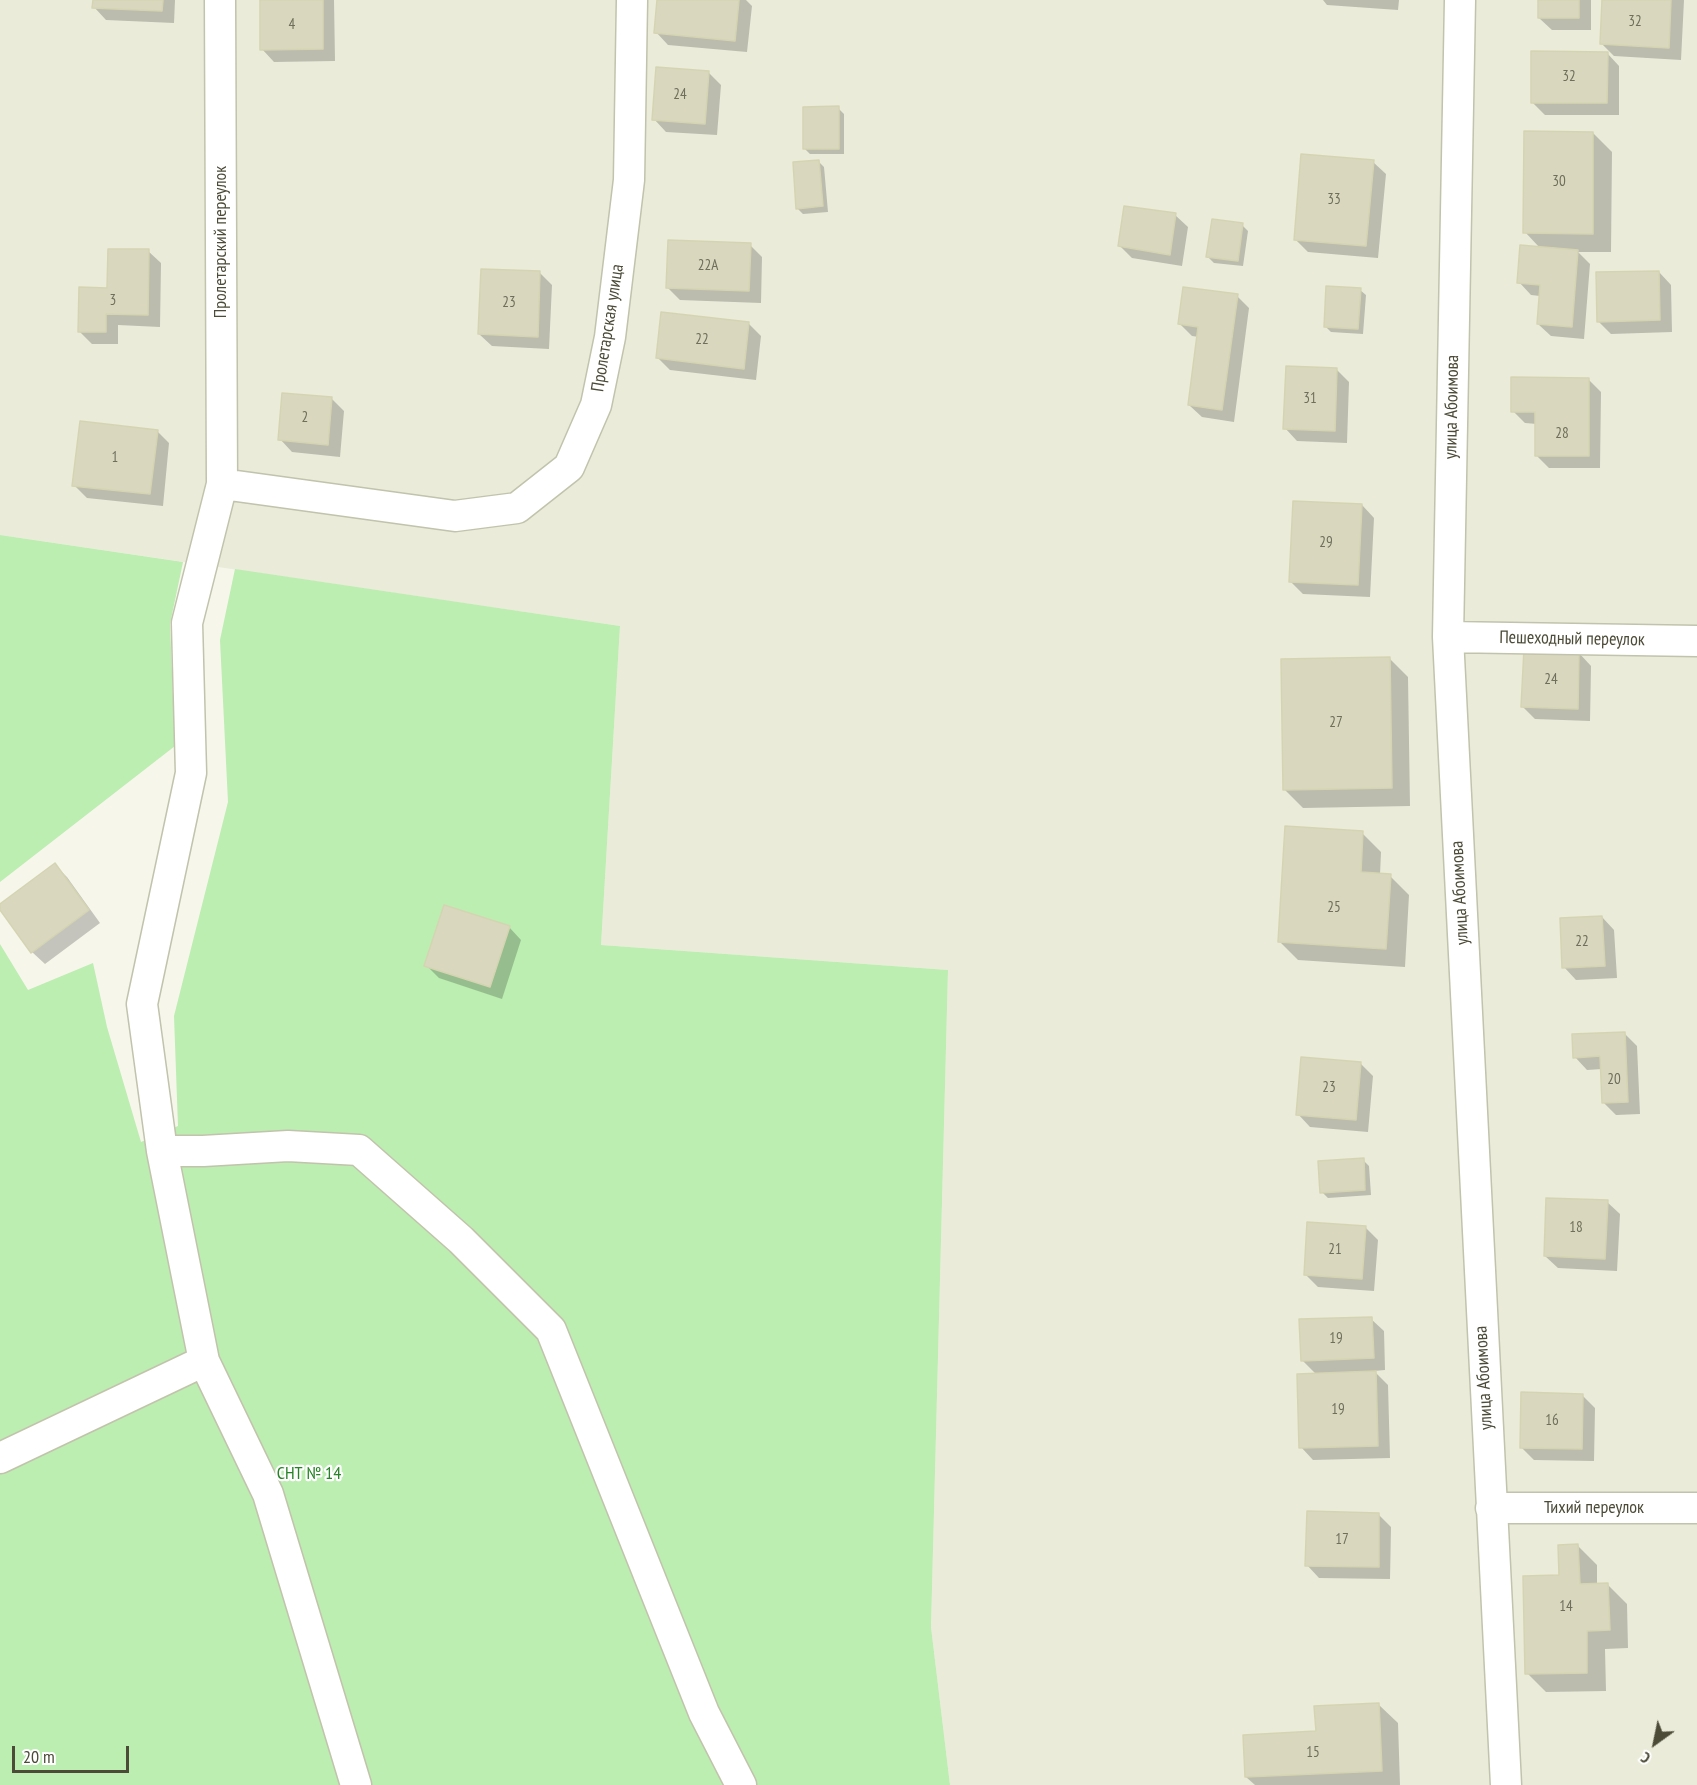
<!DOCTYPE html>
<meta charset="utf-8">
<style>
body{margin:0}
#map{position:relative;width:1697px;height:1785px;overflow:hidden;background:#f6f6eb;font-family:"PT Sans Narrow",sans-serif}
canvas{display:block}
.north{position:absolute;left:1625px;top:1713px;width:60px;height:60px;-webkit-text-stroke:4px #fff;paint-order:stroke;rotate:213deg;font-size:16px;font-weight:700;line-height:24px;text-align:center;color:#4c4b38}
.north::after{content:'';display:block;margin:auto;width:21px;height:27px;background:#4c4b38;clip-path:polygon(50% 0,100% 100%,50% 72%,0 100%)}
.scale{position:absolute;left:12px;top:1746px;width:117px;height:27px;box-sizing:border-box;border:3px solid #4c4b38;border-top:0;padding-left:8px;font-size:18px;line-height:21px;white-space:nowrap;color:#4c4b38;-webkit-text-stroke:4px #fff;paint-order:stroke}
</style>
<div id="map">
<canvas width="1697" height="1785"></canvas>
<div class="north">С</div>
<div class="scale">20 m</div>
</div>
<script>
const ctx = document.querySelector('canvas').getContext('2d');
ctx.lineJoin = 'round';
function fillPath(path, color) {
  ctx.fillStyle = color;
  ctx.fill(path, 'evenodd');
}
function stroke(path, color, width, dash) {
  ctx.strokeStyle = color;
  ctx.lineWidth = width;
  ctx.lineCap = dash ? 'butt' : 'round';
  ctx.setLineDash(dash || []);
  ctx.stroke(path);
}
function drawText(font, color, halo, rows, align = 'center') {
  ctx.font = font + ' "PT Sans Narrow",sans-serif';
  ctx.lineWidth = 4.5;
  ctx.setLineDash([]);
  ctx.textBaseline = 'middle';
  ctx.strokeStyle = halo;
  ctx.fillStyle = color;
  for (const [text, x, y, turn = 0] of rows) {
    ctx.save();
    ctx.translate(x, y);
    ctx.rotate((+turn || 0) * Math.PI / 180);
    ctx.textAlign = isNaN(turn) ? turn : align;
    if (halo) ctx.strokeText(text, 0, 0);
    ctx.fillText(text, 0, 0);
    ctx.restore();
  }
}
fillPath(new Path2D(`
 M0,0h1697v1785h-747l-19,-158 17,-657 -347,-25 19,-319 -620,-91z`), '#eaebd9');
fillPath(new Path2D(`
 M0,535l183,27 -13,62 5,122 -175,136z
 M235,569l385,57 -19,319 347,25 -17,657 19,158h-950v-841l28,46 65,-27 14,64 34,115 37,-16 -4,-110 54,-214 -8,-162z`), '#bcedb1');
fillPath(new Path2D(`
 M94,0h81l-1,23 -68,-3 -12,-13z
 M261,0h73l1,61 -61,1 -12,-13z
 M659,0h87l6,6 -5,46 -79,-7 -12,-13z
 M1323,0h76l-1,10 -71,-5z
 M1539,0h52v30h-39l-13,-12z
 M1603,0h81l-3,60 -67,-4 -13,-13z
 M1607,53l12,13v49h-74l-13,-13z
 M708,72l13,13 -4,50 -51,-3 -12,-13z
 M838,108l6,6v40h-34l-6,-6z
 M1593,133l19,19 -1,100h-33l12,12 -6,75 -33,-3 -13,-12 2,-28 -9,-1 -12,-13 21,-34 -15,-16z
 M818,161l6,6 4,45 -25,2 -6,-6z
 M1373,162l13,12 -8,84 -70,-6 -13,-13z
 M1175,215l13,12 -6,39 -50,-8 -13,-13z
 M1242,225l6,6 -5,35 -29,-3 -6,-6z
 M750,245l12,12 -1,46 -81,-3 -12,-12z
 M148,251l13,12 -1,64 -42,-2v19h-26l-13,-13 30,-42z
 M1659,272l12,13 1,47 -61,2 -13,-13z
 M540,273l12,12 -3,64 -57,-3 -13,-12z
 M1360,290l6,5 -3,39 -32,-2 -6,-6z
 M1237,296l12,12 -15,114 -32,-5 -13,-12 10,-68 -7,-1 -12,-12z
 M749,324l12,12 -5,44 -86,-10 -13,-13z
 M1337,370l12,12 -2,61 -50,-2 -12,-13z
 M1588,379l13,13 -1,76h-51l-12,-12v-32l-12,-1 -12,-12z
 M331,398l13,13 -4,46 -48,-5 -12,-13z
 M157,431l12,12 -6,63 -76,-8 -13,-13z
 M1362,505l12,13 -4,79 -67,-3 -13,-13z
 M1579,653l12,13 -1,55 -55,-2 -12,-12z
 M1389,658l19,19 2,129 -107,2 -19,-19z
 M1362,833l19,19 -1,23 10,1 19,19 -4,72 -107,-7 -19,-19z
 M55,865l12,12 33,46 -55,41 -13,-12 -32,-46z
 M1602,917l12,13 3,48 -41,2 -12,-13z
 M509,927l12,13 -19,59 -63,-21 -13,-13z
 M1624,1033l13,13 3,68 -24,1 -12,-12 -2,-34 -15,1 -12,-13z
 M1360,1063l13,13 -5,56 -58,-5 -12,-13z
 M1363,1160l6,6 2,29 -43,3 -6,-6z
 M1607,1202l13,12 -3,57 -59,-3 -13,-12z
 M1365,1227l13,13 -4,51 -56,-4 -13,-13z
 M1371,1319l13,12 1,39 -11,1 14,14 2,73 -77,2 -12,-13 16,-72 -15,-15z
 M1583,1396l12,12 -1,53 -60,-1 -13,-13z
 M1379,1515l12,12 -1,52 -71,-1 -12,-13z
 M1578,1546l19,19v20h11l19,19 1,44 -23,1 1,42 -60,1 -19,-19 34,-96z
 M1379,1705l19,18 2,62h-145l-9,-8 71,-44z`), '#0003');
const building = new Path2D(`
 M93,0h70l-1,11 -70,-3z
 M260,0h63v49l-63,1z
 M657,0h82l-4,41 -81,-8z
 M1538,0h41v18h-41z
 M1602,0h69l-2,48 -69,-4z
 M1531,51l77,1 -1,51h-76z
 M656,67l53,4 -4,53 -53,-4z
 M839,106v43h-36v-42z
 M1524,131l69,1v102l-70,-1z
 M1301,154l73,6 -8,86 -72,-6z
 M819,160l4,46 -27,3 -3,-47z
 M1124,206l52,7 -6,42 -52,-9z
 M1212,219l31,4 -5,38 -32,-4z
 M668,240l83,3 -2,48 -83,-3z
 M1520,245l58,5 -6,77 -35,-3 3,-39 -23,-2z
 M108,249h41l-1,66 -42,-1v18h-28l1,-45 28,1z
 M481,269l59,2 -2,66 -60,-3z
 M1659,271l1,49 -63,2 -1,-50z
 M1326,286l35,2 -3,41 -34,-2z
 M1183,287l55,7 -16,116 -34,-5 10,-78 -20,-3z
 M661,312l88,10 -5,47 -88,-11z
 M1286,366l51,2 -2,63 -52,-2z
 M1511,377l78,1v78h-54v-44h-24z
 M282,393l50,4 -4,48 -50,-5z
 M80,421l78,9 -8,64 -78,-8z
 M1293,501l69,3 -4,81 -69,-3z
 M1524,649l55,3 -1,57 -57,-2z
 M1390,657l2,131 -109,2 -2,-131z
 M1285,826l78,5 -2,41 30,2 -5,75 -108,-7z
 M55,863l34,47 -58,43 -31,-43v-6z
 M444,905l66,21 -20,61 -66,-21z
 M1602,916l3,50 -43,2 -2,-50z
 M1625,1032l3,70 -26,1 -2,-47 -27,2 -1,-24z
 M1301,1057l60,5 -5,58 -60,-5z
 M1364,1158l1,32 -45,3 -2,-32z
 M1546,1198l62,2 -3,59 -61,-3z
 M1307,1222l59,4 -4,53 -58,-4z
 M1372,1317l2,41 -73,3 -2,-42z
 M1376,1371l2,75 -79,2 -2,-74z
 M1521,1392l62,2 -1,55 -62,-1z
 M1307,1511l72,2v54l-74,-1z
 M1578,1544l2,40 28,-1 2,47 -23,1v42l-62,1 -2,-98 36,-1 -1,-30z
 M1379,1703l3,68 -137,6 -2,-42 73,-4 -2,-25z`);
fillPath(building, '#d9d8bf');
stroke(building, '#d5d4b2', 1.5);
const minor = new Path2D(`
 M1460,0l-12,637 58,1148
 M222,484l233,32 62,-8 52,-41 27,-62 14,-68 19,-157 3,-180
 M1448,637l249,4
 M162,1151h41l85,-5 71,4 102,90 90,90 153,383 37,72
 M204,1361l64,133 88,291
 M0,1458l204,-97 -42,-210 -20,-147 49,-231 -4,-150 35,-139 -2,-484
 M1491,1508h206`);
stroke(minor, '#c2c3ac', 33);
stroke(minor, '#fff', 30);
drawText('15px', '#6f6e5a', null, [
 ["32",1635,22],
 ["4",292,25],
 ["32",1569,77],
 ["24",680,95],
 ["30",1559,182],
 ["33",1334,200],
 ["22А",708,266],
 ["3",113,301],
 ["23",509,303],
 ["22",702,340],
 ["31",1310,399],
 ["2",305,418],
 ["28",1562,434],
 ["1",115,458],
 ["29",1326,543],
 ["24",1551,680],
 ["27",1336,723],
 ["25",1334,908],
 ["22",1582,942],
 ["20",1614,1080],
 ["23",1329,1088],
 ["18",1576,1228],
 ["21",1335,1250],
 ["19",1336,1339],
 ["19",1338,1410],
 ["16",1552,1421],
 ["17",1342,1540],
 ["14",1566,1607],
 ["15",1313,1753]
]);
drawText('18px', '#4c4b38', '#fff', [
 ["Пролетарский переулок",221,242,-90],
 ["Пролетарская улица",608,328,-81],
 ["улица Абоимова",1452,407,-89],
 ["Пешеходный переулок",1572,639,1],
 ["улица Абоимова",1460,893,-93],
 ["улица Абоимова",1484,1378,-93],
 ["Тихий переулок",1594,1508]
]);
drawText('18px', '#268325', '#fff', [
 ["СНТ № 14",309,1474]
]);
</script>
